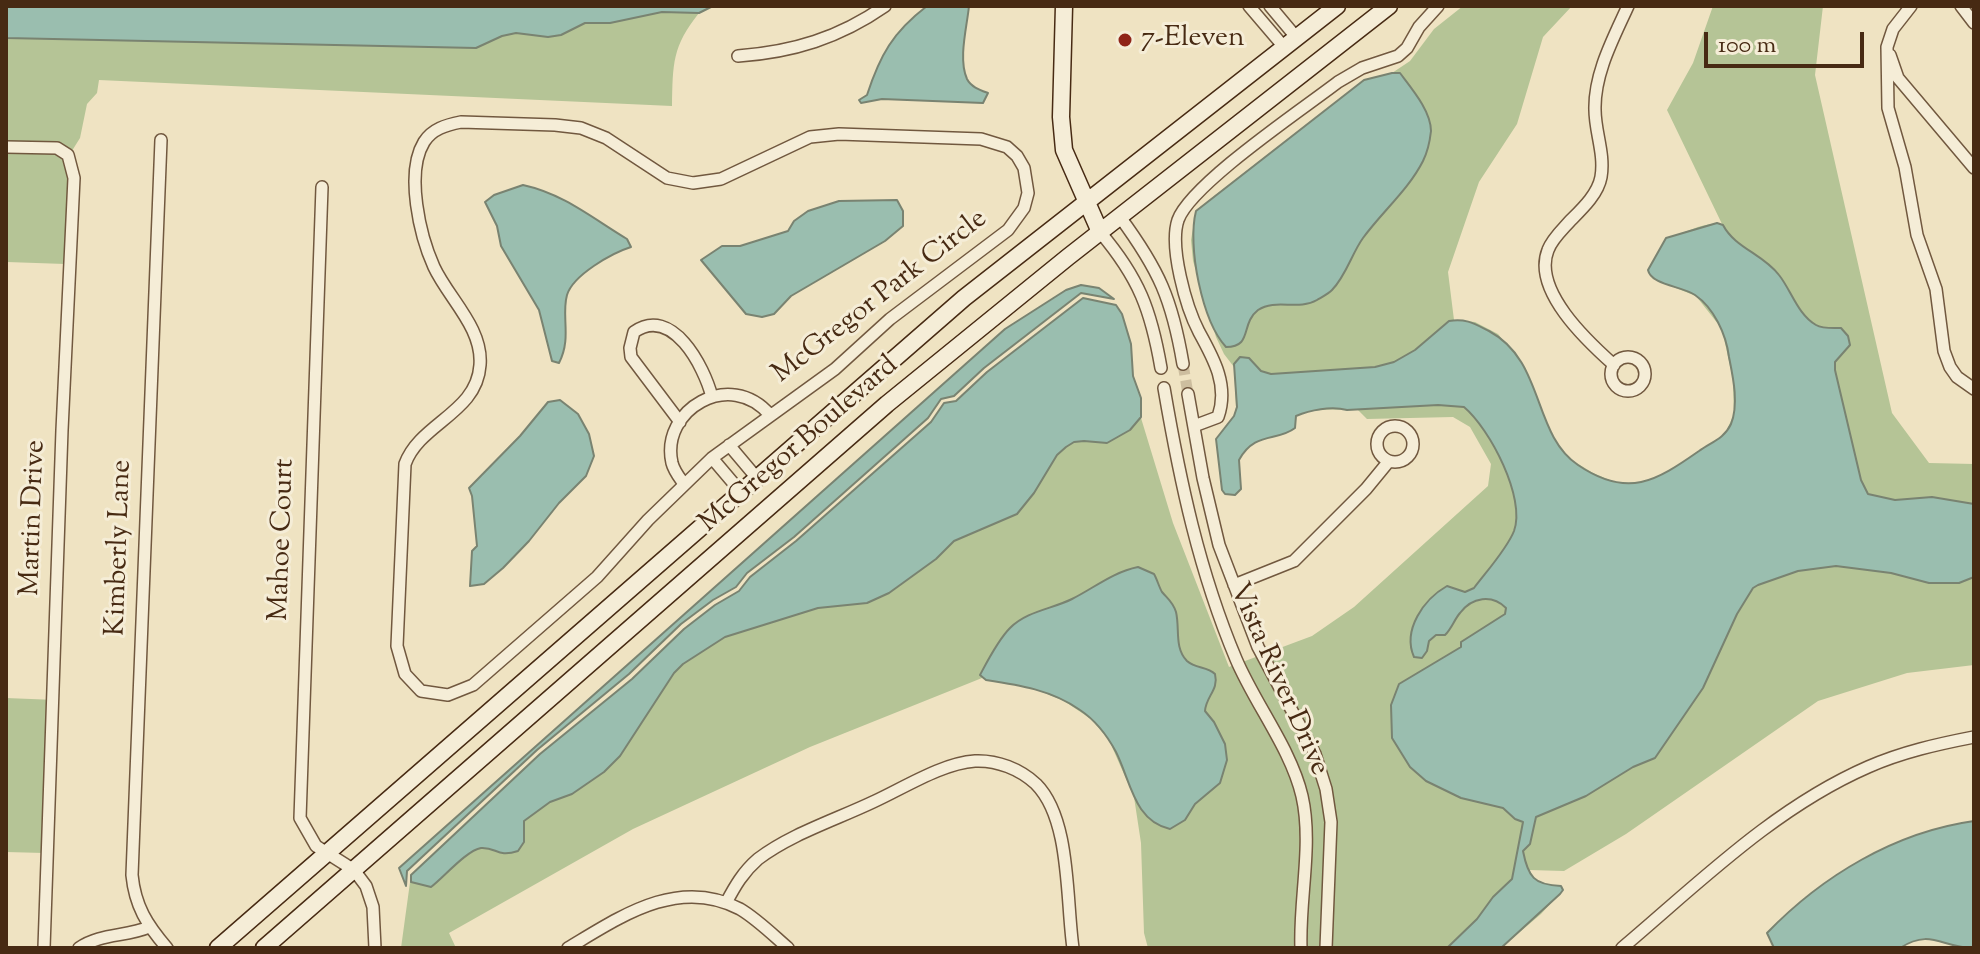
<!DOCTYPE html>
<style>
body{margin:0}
#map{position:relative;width:1980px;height:954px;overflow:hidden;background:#efe3c2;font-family:"Sorts Mill Goudy",serif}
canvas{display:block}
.frame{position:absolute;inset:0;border:8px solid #472a13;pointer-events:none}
.scale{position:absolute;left:1704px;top:32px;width:160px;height:36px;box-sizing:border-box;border:4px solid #472a13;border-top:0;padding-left:10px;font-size:24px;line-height:28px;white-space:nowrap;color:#472a13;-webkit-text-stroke:6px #f5edd7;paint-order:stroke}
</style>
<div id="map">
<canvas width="1980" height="954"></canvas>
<div class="frame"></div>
<div class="scale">100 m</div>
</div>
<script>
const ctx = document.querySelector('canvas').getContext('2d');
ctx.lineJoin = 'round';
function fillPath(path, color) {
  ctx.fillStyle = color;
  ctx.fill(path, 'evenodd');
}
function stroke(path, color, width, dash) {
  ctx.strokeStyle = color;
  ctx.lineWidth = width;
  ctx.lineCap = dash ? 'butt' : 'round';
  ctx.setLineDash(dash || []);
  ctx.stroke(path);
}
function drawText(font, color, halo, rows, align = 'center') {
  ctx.font = font + ' "Sorts Mill Goudy",serif';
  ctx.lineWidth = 6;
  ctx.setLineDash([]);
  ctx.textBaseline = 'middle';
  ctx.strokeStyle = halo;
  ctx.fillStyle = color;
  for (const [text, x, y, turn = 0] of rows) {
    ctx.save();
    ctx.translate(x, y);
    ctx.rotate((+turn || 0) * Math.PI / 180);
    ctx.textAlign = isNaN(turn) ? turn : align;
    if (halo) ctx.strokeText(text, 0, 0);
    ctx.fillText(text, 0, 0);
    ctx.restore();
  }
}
fillPath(new Path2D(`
 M1463,6h109l-29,31 -26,87 -38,58 -31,90 6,48 21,2 23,12 27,33 27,68 15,22 26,16 24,10h29l24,-11 31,-23 13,-6 11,-9 9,-20 -1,-34 -11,-51 -26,-33 -43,-17 -4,-5 17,-36c18,-4 39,-17 56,-14l-55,-114 26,-47 20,-57h110l-8,69 77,338 37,50 45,1v201l-67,8 -89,28 -192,133 -62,37 -35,-1 9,12 21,4 4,4 -22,24 -40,34h-353l-4,-15 -3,-90 -7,-46 -25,-57 -18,-21 -27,-18 -29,-12 -53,-11 -172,69 -177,82 -184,104 7,15h-55l10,-73 129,-121 92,-75 52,-50 31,-24 24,-14 11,-14 46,-36 135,-119 13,-19 12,-2 31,-29 96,-74 33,7 6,9 9,30 2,32 8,22v20l32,105 56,144 83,-31 42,-29 134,-121 3,-22 -21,-37 -17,-10 -86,2 -9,-9c-21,0 -42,-3 -62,6l-1,12c-18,14 -40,3 -56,32l2,29 -6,6 -10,-1 -3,-4 -6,-51 18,-23 2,-9 -2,-40 -10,-13 -8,-17 -23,-76 -2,-21 5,-29 13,-11 155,-120 28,-7 18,-12 24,-32z
 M662,12l37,1c-27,34 -26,50 -27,93l-573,-26 -2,13 -10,11 -7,34 -10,16 -5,110 -58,-2 -1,-224 470,10 26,-12 14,-3 32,4 13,-2 24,-12h25z
 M6,698l50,2 -12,153 -38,-1z`), '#b5c496');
const water = new Path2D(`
 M6,6h707l-14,7 -37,-1 -52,11h-25l-24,12 -13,2 -32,-4 -14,3 -26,12 -470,-10z
 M927,6h42c-2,21 -11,53 -2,73 4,8 13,11 21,14l-5,10 -101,-4 -21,4 -2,-3 8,-5c13,-40 26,-63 60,-89z
 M1392,73h8c12,16 31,38 31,58 -1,9 -4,22 -8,30 -14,28 -41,51 -60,77 -11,15 -17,38 -31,52 -4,4 -10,7 -15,10 -19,11 -41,-2 -59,10 -18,14 -5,37 -32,37 -24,-26 -39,-101 -30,-136l168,-131z
 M523,185c41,9 69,33 104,54l4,8c-19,6 -58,28 -64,48 -6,21 5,43 -8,68l-7,-2 -13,-51 -38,-64 -4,-20 -12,-24 9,-7z
 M897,200l6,11v15l-18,15 -94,55 -17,18 -12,3 -16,-3 -45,-54 21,-14h18l48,-15 6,-10 14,-10 31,-10z
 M1717,223l6,2c12,23 40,29 56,50 12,15 19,40 37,50 7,4 17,3 25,3l7,8 2,9 -15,17v8l26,110 7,14 27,6 37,-3 42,7v73l-15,6h-30l-38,-10 -55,-7 -38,5 -40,14 -5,3 -16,26 -34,74 -48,70 -22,9 -47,29 -50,21 -6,27 -7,7c5,26 11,34 38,35l2,4 -3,4 -59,54h-54l30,-29 16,-22 19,-18 11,-57 -8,-3 -12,-11 -42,-10 -35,-17 -16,-14 -18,-29 -1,-33 8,-21 62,-37v-5l44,-28 1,-6c-14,-14 -34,-11 -46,5 -6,7 -8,15 -15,22h-9l-7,6 -2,10 -5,7 -8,-1c-12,-27 10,-58 33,-71l18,6 9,-4c12,-16 33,-39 40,-57 12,-33 -24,-102 -50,-124l-26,-2 -91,5c-16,-4 -37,0 -51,6l-1,12c-18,14 -40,3 -56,32l2,29 -6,6 -10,-1 -3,-4 -6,-51 18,-23 3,-9 -3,-43 6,-7 9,1 12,13 10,3 104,-7 19,-5 21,-12 34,-29c17,-3 26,3 40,10 56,30 43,103 89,134 50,34 78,16 121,-14 12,-9 25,-12 32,-27 8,-20 2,-47 -2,-67 -3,-23 -15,-49 -34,-62 -13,-9 -44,-10 -47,-25l18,-32z
 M1081,285l18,3 15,11 -33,-6 -97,75 -30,28 -13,3 -13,19 -134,119 -47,36 -11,14 -23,13 -32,24 -52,50 -92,76 -130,121 -1,15 -7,-18 606,-539 61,-39z
 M1083,298l33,7 6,9 9,30 2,32 8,22v19l-11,13 -23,13 -23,-2 -10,1 -8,5 -9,8 -23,38 -17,21 -63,27 -18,18 -47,34 -22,10 -49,5 -93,29 -42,27 -9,9 -54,83 -16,16 -32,22 -22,8 -26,19v21l-6,9c-21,7 -21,-4 -37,-3 -14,2 -38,30 -50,39l-20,-5v-7l129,-121 92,-75 52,-50 31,-24 24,-14 11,-14 46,-36 135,-119 13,-19 12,-2 31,-29z
 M560,400l18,14 11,20 5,22 -8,20 -27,27 -30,38 -26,27 -19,16 -14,2 2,-35 5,-5 -5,-50 -3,-8 51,-52 28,-34z
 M1138,567l16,7c3,5 5,13 8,18 6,7 11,10 14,20 4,16 -2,36 11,49 9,8 20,5 28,13 4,16 -9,22 -10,37l9,11 11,22 2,16 -7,23 -25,21 -10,16 -15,9c-36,-8 -39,-47 -54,-77 -8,-15 -21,-32 -36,-42 -28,-20 -61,-25 -94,-30l-6,-5c8,-15 18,-35 30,-47 17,-17 42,-19 62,-29 22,-11 41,-27 66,-32z
 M1974,821v127c-32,0 -43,-20 -74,0h-126l-7,-15c55,-57 128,-101 207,-112z`);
fillPath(water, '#9abeaf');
stroke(water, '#798371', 2);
stroke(new Path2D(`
 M1183,364l5,30`), '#cdbe9f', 11, [11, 5.5]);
const street = new Path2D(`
 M1249,6l35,41
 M1270,6l26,31
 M1911,6l-18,23 -6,18 1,61 17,59 12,68 19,54 8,62 6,16 7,10 17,12
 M1961,6l13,17
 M1890,55l8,23 76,90
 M738,56c55,-4 101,-18 147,-50
 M461,122l94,3 26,3 25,10 61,40 26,5 28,-4 89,-42 29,-3 142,5 26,8 10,9 7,12 4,25 -4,15 -16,22 -118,89 -55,50 -123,89 -64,62 -51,57 -124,108 -25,10 -27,-4 -16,-17 -8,-28 8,-182c15,-41 72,-51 75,-99 3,-37 -31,-66 -46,-98 -14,-31 -29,-94 -10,-125 8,-13 22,-17 37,-20z
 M161,140l-29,735c3,31 15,50 35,73
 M6,147l51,1 11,7 6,23 -12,252 -18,518
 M322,187l-22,631 16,28 38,24 12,16 7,21 2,41
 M1120,217c39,53 52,82 63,147
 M1100,232c39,46 51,78 61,136
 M1611 374a17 17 0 1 1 34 0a17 17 0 1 1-34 0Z
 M1614,365c-27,-24 -82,-75 -66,-115 4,-11 14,-20 22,-29 12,-12 28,-27 31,-44 4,-23 -6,-45 -6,-67 -1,-36 18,-71 33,-104
 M1164,388c16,93 35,183 72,271 19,45 55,90 66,137 11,48 -3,103 -1,152
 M1188,394l15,84 16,67 39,102 57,107 11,35 5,33 -5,126
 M680,422l-49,-65 -1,-9 4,-16c38,-27 70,34 78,65
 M1194,426l24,-9c11,-31 -4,-58 -19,-85 -13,-25 -30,-85 -21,-112 13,-36 125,-111 160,-138l24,-14 36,-12 9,-8 12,-21 19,-21
 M1377 444a18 18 0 1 1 36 0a18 18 0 1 1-36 0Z
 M729,445l27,32
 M712,458l28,33
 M684,484c-5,-7 -10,-13 -12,-21 -12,-53 58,-95 98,-48
 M1234,585l60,-24 72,-72 23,-28
 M726,903c9,-17 17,-31 32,-44 33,-25 77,-39 115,-57 29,-13 69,-39 102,-41 22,-1 45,8 61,23 35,35 30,116 37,164
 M79,948c22,-15 47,-11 70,-21
 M568,948c52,-31 110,-72 172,-39 17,10 33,26 48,39
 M1622,948c77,-65 152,-140 246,-181 34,-15 70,-23 106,-30`);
const secondary = new Path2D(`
 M1064,6l-3,111 3,33 36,82
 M218,948l746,-650 373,-292
 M264,948l623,-544 181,-147 321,-251`);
stroke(street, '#71583f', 14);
stroke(secondary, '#472a13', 19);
stroke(street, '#f5edd7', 11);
stroke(secondary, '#f5edd7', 16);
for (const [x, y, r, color] of [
 [1125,40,8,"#8f2418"]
]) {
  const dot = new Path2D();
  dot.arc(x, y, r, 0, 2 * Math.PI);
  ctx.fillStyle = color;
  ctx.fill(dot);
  stroke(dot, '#f5edd7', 3);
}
drawText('28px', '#472a13', '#f5edd7', [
 ["7-Eleven",1141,40]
], 'left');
drawText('28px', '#472a13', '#f5edd7', [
 ["McGregor Park Circle",881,298,-38],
 ["McGregor Boulevard",800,446,-41],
 ["Martin Drive",35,518,-88],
 ["Mahoe Court",284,540,-88],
 ["Kimberly Lane",121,548,-88],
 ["Vista River Drive",1277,680,66]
]);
</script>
